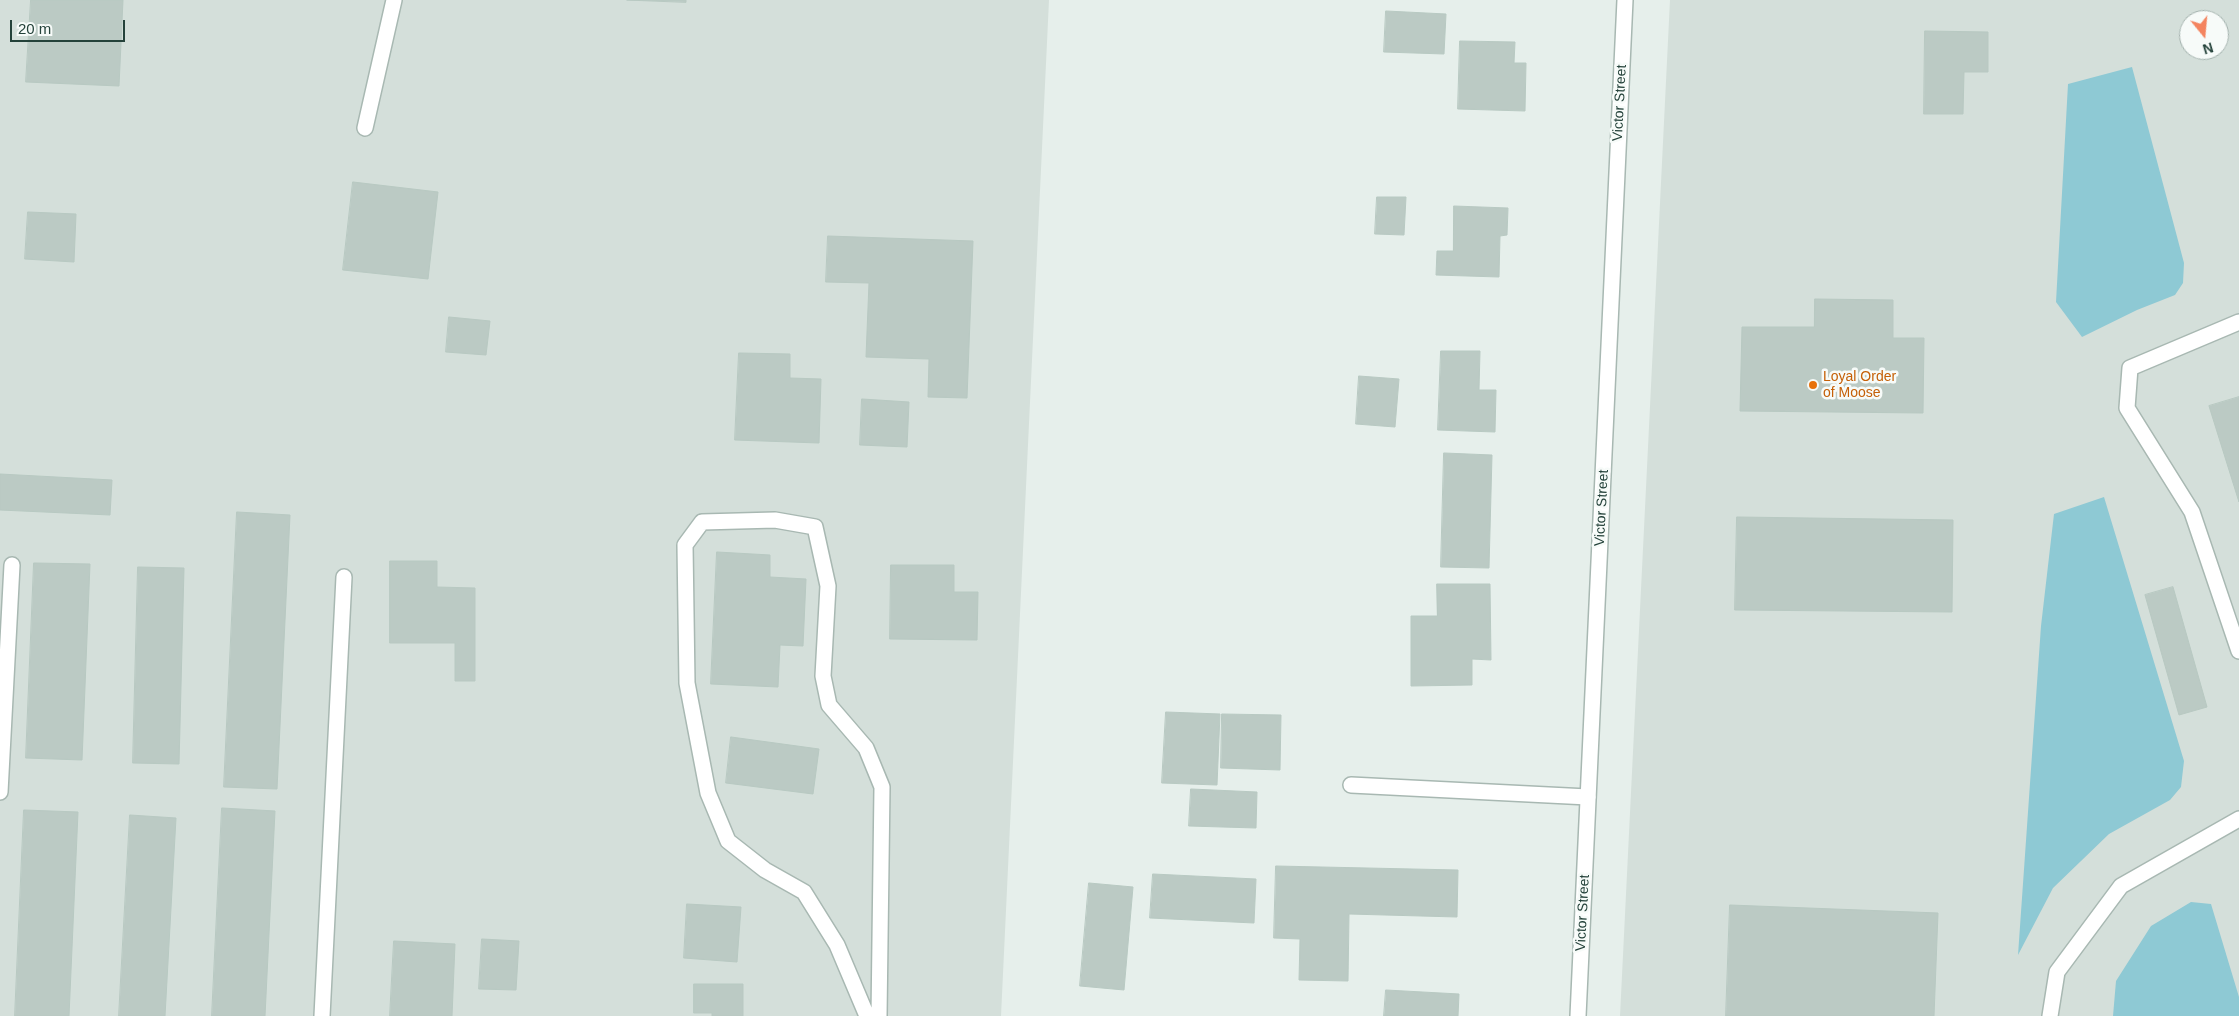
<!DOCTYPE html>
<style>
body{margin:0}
#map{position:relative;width:2239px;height:1016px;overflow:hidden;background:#e6efeb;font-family:Helvetica,sans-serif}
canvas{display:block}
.north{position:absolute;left:2179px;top:10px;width:50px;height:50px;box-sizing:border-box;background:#f7fbf9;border:1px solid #a3b1ad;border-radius:50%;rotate:163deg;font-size:14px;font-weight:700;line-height:20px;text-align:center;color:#24423a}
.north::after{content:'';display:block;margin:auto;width:18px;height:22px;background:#f4845f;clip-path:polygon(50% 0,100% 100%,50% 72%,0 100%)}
.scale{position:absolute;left:10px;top:20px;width:115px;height:22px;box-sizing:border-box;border:2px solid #24423a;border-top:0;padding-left:6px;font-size:15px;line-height:18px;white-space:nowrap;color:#24423a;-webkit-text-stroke:4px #f7fbf9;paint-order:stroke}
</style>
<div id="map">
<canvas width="2239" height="1016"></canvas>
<div class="north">N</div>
<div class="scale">20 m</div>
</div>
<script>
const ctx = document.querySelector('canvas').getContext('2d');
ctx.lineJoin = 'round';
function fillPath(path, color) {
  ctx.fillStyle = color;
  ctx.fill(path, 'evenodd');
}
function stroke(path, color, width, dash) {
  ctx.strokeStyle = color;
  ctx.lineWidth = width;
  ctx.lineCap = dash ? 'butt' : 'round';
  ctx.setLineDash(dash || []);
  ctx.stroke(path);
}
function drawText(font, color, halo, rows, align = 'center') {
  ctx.font = font + ' Helvetica,sans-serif';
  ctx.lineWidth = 5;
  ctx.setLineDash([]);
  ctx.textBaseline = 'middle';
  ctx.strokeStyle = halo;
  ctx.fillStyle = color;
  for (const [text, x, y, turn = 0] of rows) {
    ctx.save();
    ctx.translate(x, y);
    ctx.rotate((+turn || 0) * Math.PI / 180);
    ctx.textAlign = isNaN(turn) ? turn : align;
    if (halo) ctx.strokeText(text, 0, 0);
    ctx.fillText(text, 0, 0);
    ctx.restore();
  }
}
fillPath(new Path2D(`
 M0,0h1049l-48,1016h-1001z
 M1670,0h569v1016h-619zM2189,20h30v30h-30z`), '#d4dfda');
fillPath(new Path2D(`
 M2132,67l52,196 -1,20 -8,12 -38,15 -55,27 -26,-35 12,-218z
 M2104,497l80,264 -3,26 -11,13 -61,34 -56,54 -35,67 23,-329 13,-112z
 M2191,902l20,2 28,93v19h-126l3,-35 35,-55z`), '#8ec9d4');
const building = new Path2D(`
 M31,0h92l-4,86 -93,-4z
 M627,0h59v2z
 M1386,11l60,3 -2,40 -60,-2z
 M1925,31l63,1v40h-24l-1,42h-39z
 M1460,41l55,1 -1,21h12l-1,48 -67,-2z
 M353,182l85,10 -10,87 -85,-9z
 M1377,197h29l-2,38 -29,-1z
 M1454,206l54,2 -1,27 -7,1 -1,41 -63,-2 1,-24h16z
 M28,212l48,2 -2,48 -49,-3z
 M828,236l145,5 -6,157 -39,-1 1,-38 -63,-2 3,-74 -43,-1z
 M1815,299l78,1v38h31l-1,75 -183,-2 2,-84h72z
 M449,317l41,4 -4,34 -40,-3z
 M1441,351h39l-1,39h17l-1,42 -57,-2z
 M739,353l51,1v24l31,1 -2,64 -84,-3z
 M1359,376l40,3 -4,48 -39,-3z
 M2239,397v105l-30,-96z
 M862,399l47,3 -2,45 -47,-2z
 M1444,453l48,2 -3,113 -48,-1z
 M0,474l112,6 -2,35 -110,-5z
 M237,512l53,3 -13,274 -53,-2z
 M1737,517l216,3 -1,92 -217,-2z
 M717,552l53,3v22l36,2 -3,67 -23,-1 -2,42 -67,-3z
 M390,561h47v26l38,1v93h-20v-38h-65z
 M34,563l56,1 -8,196 -56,-2z
 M891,565h63v27h24l-1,48 -87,-1z
 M138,567l46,1 -5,196 -46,-1z
 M1437,584h53l1,76 -19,-1v26l-61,1v-70h26z
 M2173,587l34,120 -28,8 -34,-120z
 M1166,712l54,2 -3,71 -55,-2z
 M1222,714l59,1 -1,55 -59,-2z
 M731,737l88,12 -6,45 -87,-11z
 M1191,789l66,3 -1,36 -67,-2z
 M222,808l53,3 -10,205h-53z
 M24,810l54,2 -9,204h-54z
 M130,815l46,3 -11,198h-46z
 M1276,866l182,4 -1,47 -108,-3 -1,67 -49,-1 1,-41 -26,-1z
 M1153,874l103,5 -2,44 -104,-5z
 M1089,883l44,4 -9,103 -44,-4z
 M687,904l54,3 -4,55 -53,-4z
 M1730,905l208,8 -4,103h-208z
 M482,939l37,2 -3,49 -37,-1z
 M394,941l61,3 -3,72h-62z
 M694,984h49v32h-31v-3h-18z
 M1386,990l73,4 -1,22h-74z`);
fillPath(building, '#bbcac4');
stroke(building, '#b8c9c2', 1);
const service = new Path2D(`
 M365,128l29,-128
 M2239,322l-109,46 -3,40 65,104 47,139
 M1351,785l237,12
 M0,792l12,-227
 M322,1016l22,-439
 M867,1016l-30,-71 -33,-53 -39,-22 -37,-29 -20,-48 -21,-110 -2,-138 17,-23 73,-2 40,7 13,59 -5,90 6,29 37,43 16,39 -3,229
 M2050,1016l7,-44 64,-86 118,-67`);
const minor = new Path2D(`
 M1578,1016l47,-1016`);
stroke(service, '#a8b8b2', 18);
stroke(minor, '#a8b8b2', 18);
stroke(service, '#fff', 15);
stroke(minor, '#fff', 15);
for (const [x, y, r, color] of [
 [1813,385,5,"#e8710a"]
]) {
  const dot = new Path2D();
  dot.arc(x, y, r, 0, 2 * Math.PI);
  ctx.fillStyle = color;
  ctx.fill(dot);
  stroke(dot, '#f7fbf9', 2);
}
drawText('14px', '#24423a', '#f7fbf9', [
 ["Victor Street",1620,103,-87],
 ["Victor Street",1602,508,-87],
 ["Victor Street",1583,913,-87]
]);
drawText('14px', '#c56008', '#f7fbf9', [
 ["Loyal Order",1823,377],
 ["of Moose",1823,393]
], 'left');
</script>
